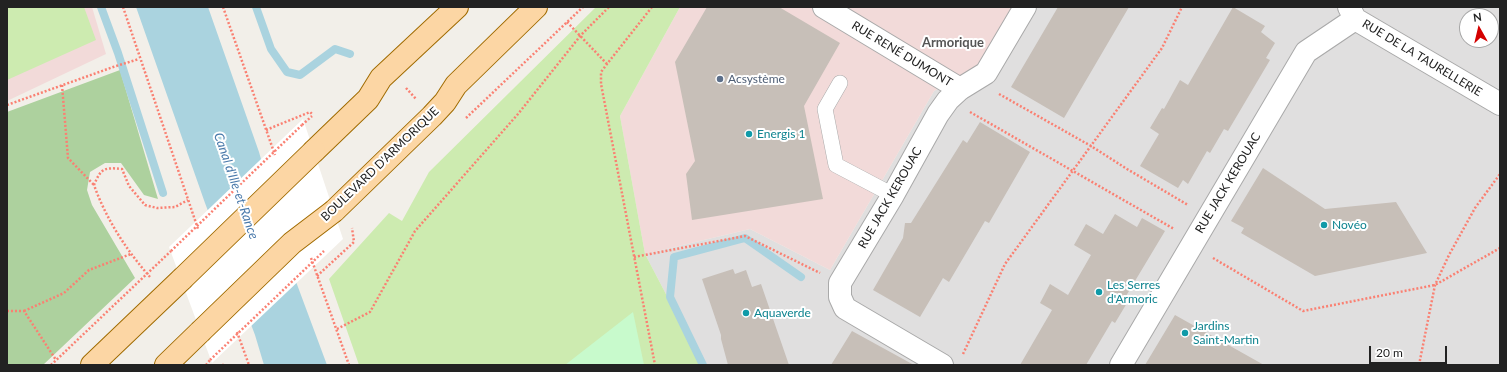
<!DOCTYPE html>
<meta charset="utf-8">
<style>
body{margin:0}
#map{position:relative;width:1507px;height:372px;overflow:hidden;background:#f2efe9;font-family:Lato,sans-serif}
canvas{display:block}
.frame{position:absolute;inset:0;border:8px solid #222;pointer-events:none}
.north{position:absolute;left:1459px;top:8px;width:40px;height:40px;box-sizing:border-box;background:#fff;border:1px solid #a7a7a7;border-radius:50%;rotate:352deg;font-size:11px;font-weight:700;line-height:16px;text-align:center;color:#222}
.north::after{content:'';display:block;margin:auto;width:14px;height:18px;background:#d40000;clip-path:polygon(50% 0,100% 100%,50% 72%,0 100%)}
.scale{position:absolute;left:1369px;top:346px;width:78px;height:18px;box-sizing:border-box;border:2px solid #222;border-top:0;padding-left:5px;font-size:12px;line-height:14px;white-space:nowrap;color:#222;-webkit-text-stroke:3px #fff;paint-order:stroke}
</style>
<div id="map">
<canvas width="1507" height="372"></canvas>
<div class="frame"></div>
<div class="north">N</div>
<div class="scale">20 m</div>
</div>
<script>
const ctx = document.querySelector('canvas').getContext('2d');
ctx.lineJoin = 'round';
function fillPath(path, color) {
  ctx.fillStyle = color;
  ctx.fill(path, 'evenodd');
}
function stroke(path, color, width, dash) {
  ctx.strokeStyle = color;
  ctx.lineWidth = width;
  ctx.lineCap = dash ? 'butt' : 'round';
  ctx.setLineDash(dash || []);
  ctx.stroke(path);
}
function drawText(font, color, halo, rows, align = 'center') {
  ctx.font = font + ' Lato,sans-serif';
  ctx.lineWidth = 4;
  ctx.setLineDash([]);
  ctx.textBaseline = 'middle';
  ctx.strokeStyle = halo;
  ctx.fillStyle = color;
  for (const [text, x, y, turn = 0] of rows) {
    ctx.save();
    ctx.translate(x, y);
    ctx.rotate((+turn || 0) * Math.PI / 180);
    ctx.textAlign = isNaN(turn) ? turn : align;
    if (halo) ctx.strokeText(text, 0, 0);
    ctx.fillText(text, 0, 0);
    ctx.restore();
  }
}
fillPath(new Path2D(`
 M1013,7h487v358h-797l-58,-111 105,-25 80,41 104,-179 42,-24zM1467,16h24v24h-24z`), '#e0dfdf');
fillPath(new Path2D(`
 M7,7h85l14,47 -99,47z
 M680,7h333l-37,60 -42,24 -104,179 -80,-41 -105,25 -25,-138z`), '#f2dad9');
fillPath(new Path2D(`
 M7,7h77l12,33 -89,40z
 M596,7h84l-60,109 25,138 58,111h-344l-30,-86 60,-66 13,8 27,-49z`), '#cdebb0');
fillPath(new Path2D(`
 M120,70l38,129 -14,-4 -23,-32h-16l-15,9 -3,18 5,15 43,73 -92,87h-36v-253z`), '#add19e');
fillPath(new Path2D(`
 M633,312l11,53h-79z`), '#c8facc');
fillPath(new Path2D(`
 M136,7h72l51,145 36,127 32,86h-63l-9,-30 -50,-132z`), '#aad3df');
fillPath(new Path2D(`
 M303,119l40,120 -131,124 -43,-116z`), '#fff');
stroke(new Path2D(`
 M101,7l17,46 45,140
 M256,7l15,42 16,23 13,3 35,-26 15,5
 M703,365l-33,-68 4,-40 71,-19 56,39`), '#aad3df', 8);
fillPath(new Path2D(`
 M707,7h72l61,36 -36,63 19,93 -131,21 -6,-46 9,-13 -20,-99z
 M1058,7h71l-65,111 -53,-31z
 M1233,7l32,19 -4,6 14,11 -9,15 4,2 -42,71 -4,-2 -14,24 -3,-2 -19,33 -5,-4 -5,8 -38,-22 19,-32 -9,-6 12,-20 2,1 16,-29 8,5z
 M980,122l50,30 -41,71 -4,-2 -36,61 -6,-4 -23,39 -47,-27 30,-52 2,-15h6l52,-83 4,3z
 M1263,168l62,41 71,-7 31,51 -112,23 -74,-43 3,-5 -13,-7z
 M1115,214l22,13 5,-9 23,13 -42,70 4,2 -12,20 -3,-2 -26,44h-66l32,-55 -12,-7 10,-19 18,11 23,-40 -17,-10 12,-21 17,10z
 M733,269l2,5 11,-4 6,17 9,-3 28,81h-61l-7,-26v-4l-19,-56z
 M1175,315l89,50h-119z
 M852,331l62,34h-83z`), '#c7bfb8');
const lane = new Path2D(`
 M840,83l-15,26 11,56 57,30`);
const street = new Path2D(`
 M824,7l136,82
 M1349,7l6,12 145,85
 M942,365l-97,-57 -5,-11v-14l53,-88 45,-81 10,-14 12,-11 26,-16 39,-66
 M1121,365l185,-313 49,-33`);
const primary = new Path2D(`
 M314,151l54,-52 13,-21 76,-71
 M334,211l98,-95 13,-14 11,-17 80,-78
 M92,365l90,-86
 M166,365l34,-33`);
stroke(lane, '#a9a9a9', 16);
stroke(street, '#a9a9a9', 24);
stroke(primary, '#a06b00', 24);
stroke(new Path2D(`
 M123,7l75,222
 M223,7l52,148
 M652,7l-45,57 -6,8v12l54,281
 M567,22l40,42
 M62,85l6,73 26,27
 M406,88l10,11
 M999,94l92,52 36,23 61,36
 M7,105l109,-39 23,-7
 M970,112l204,117
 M466,118l117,-111
 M302,125l10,-9
 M266,130l44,-18 3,3
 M634,257l111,-21 75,37
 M311,258l38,107
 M1213,258l90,53 132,-26 65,-37
 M317,276l37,-34 -2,-14
 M150,277c-23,-26 -44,-58 -56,-92 7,-16 9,-18 28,-16l7,17 16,19 12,3 18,-1 13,-7
 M7,311h17l32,49
 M24,311l40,-18 25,-23 42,-16
 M337,329l33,-17 45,-81 103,-117 63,-79 28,-28
 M237,332l12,33
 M963,354l42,-90 157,-216 20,-41
 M51,365l120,-114
 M206,365l4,-5
 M222,365h2
 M1419,365l16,-80 14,-30 26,-47 25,-34`), '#fa8072', 2.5, [2, 2]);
stroke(lane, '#fff', 15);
stroke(street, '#fff', 22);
stroke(primary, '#fcd6a4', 22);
const primaryBridge = new Path2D(`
 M182,279l132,-128
 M200,332l92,-89 42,-32`);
stroke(primaryBridge, '#a06b00', 24, []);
stroke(new Path2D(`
 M171,251l131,-126
 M210,360l114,-109`), '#fa8072', 2.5, [2, 2]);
stroke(primaryBridge, '#fcd6a4', 22);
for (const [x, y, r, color] of [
 [720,79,4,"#5c6f8a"],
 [749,134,4,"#0f9aa8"],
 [1324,225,4,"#0f9aa8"],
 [1099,292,4,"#0f9aa8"],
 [746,313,4,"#0f9aa8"],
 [1185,333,4,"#0f9aa8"]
]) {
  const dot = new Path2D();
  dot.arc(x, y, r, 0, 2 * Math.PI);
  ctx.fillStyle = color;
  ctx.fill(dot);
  stroke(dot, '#fff', 1.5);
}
drawText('12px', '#222', '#fff', [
 ["RUE RENÉ DUMONT",902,54,31],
 ["RUE DE LA TAURELLERIE",1422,58,31],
 ["BOULEVARD D'ARMORIQUE",380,164,-44],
 ["RUE JACK KEROUAC",1228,183,-59],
 ["RUE JACK KEROUAC",890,198,-60]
]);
drawText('12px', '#4e5e75', '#fff', [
 ["Acsystème",728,79]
], 'left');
drawText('12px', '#0d838f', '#fff', [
 ["Energis 1",757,134],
 ["Novéo",1332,225],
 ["Les Serres",1107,285],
 ["d'Armoric",1107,299],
 ["Aquaverde",754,313],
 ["Jardins",1193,326],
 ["Saint-Martin",1193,340]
], 'left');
drawText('bold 13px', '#555', '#fff', [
 ["Armorique",953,43]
]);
drawText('italic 13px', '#4a7aab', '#fff', [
 ["Canal d'Ille-et-Rance",236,186,71]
]);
</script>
